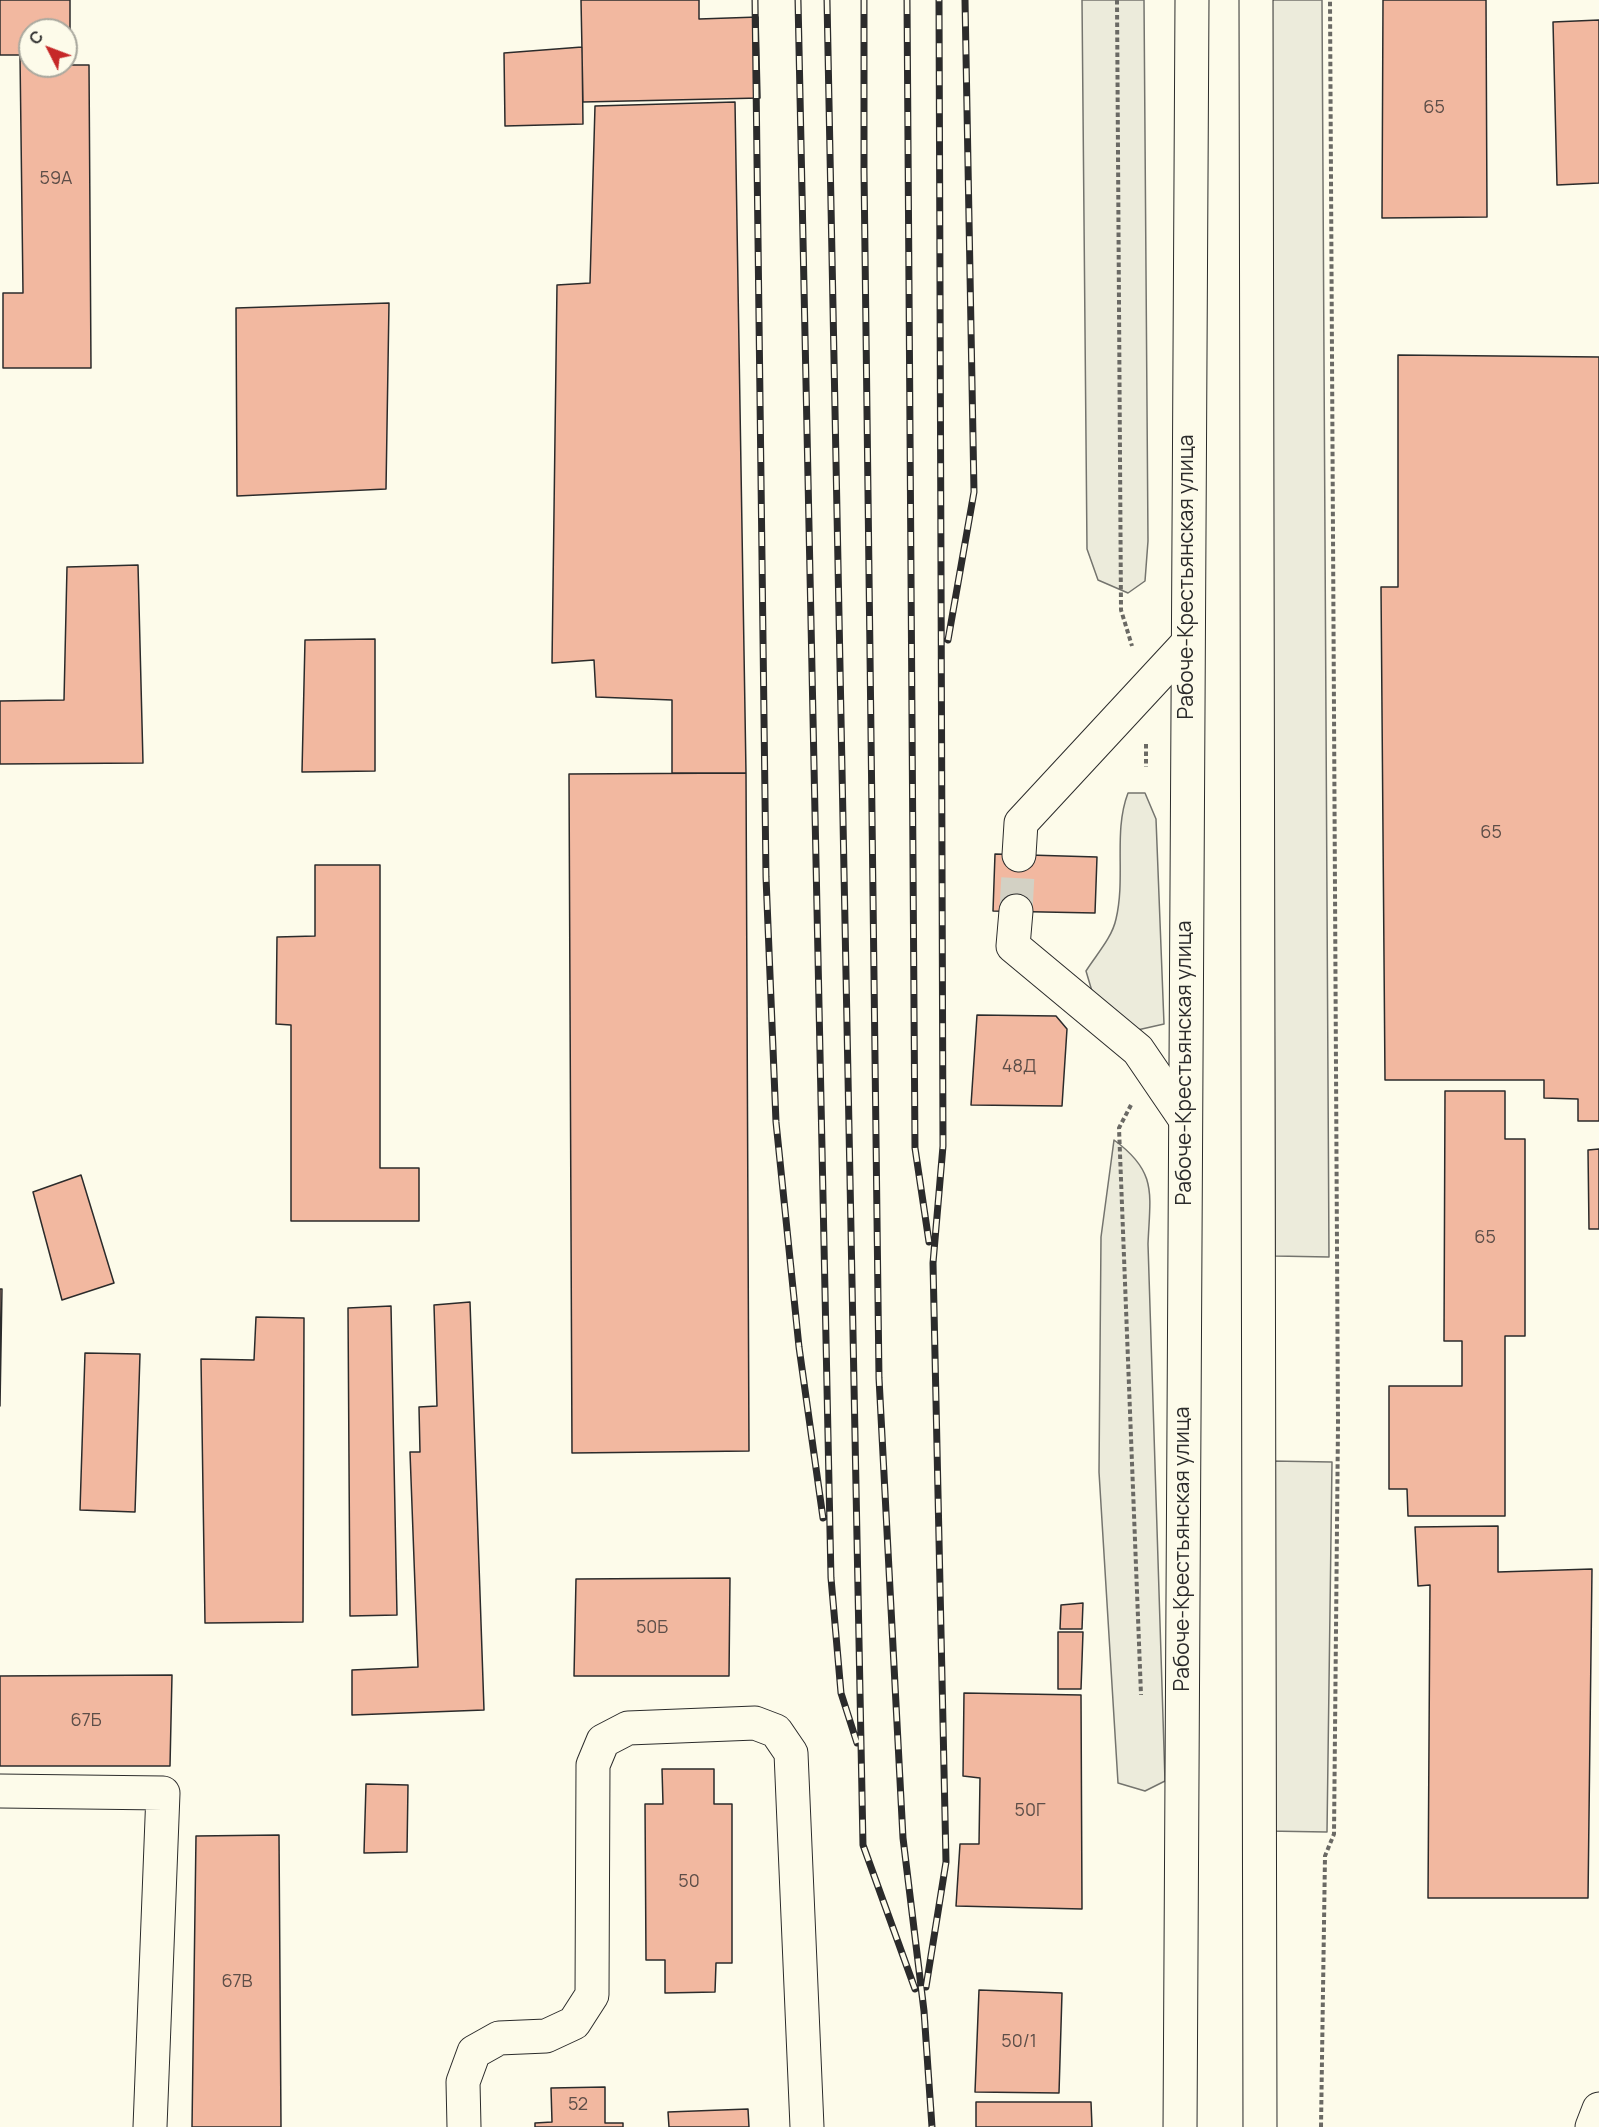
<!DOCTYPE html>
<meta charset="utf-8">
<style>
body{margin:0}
#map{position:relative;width:1599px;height:2127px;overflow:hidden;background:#fdfbea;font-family:Manrope,sans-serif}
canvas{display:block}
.north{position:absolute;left:18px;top:18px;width:60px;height:60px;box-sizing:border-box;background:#fdfbea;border:2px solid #a9a89e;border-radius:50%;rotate:312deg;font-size:16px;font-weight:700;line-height:24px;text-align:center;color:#2b2b2b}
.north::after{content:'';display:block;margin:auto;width:21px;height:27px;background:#c62828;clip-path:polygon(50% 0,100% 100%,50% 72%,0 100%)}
</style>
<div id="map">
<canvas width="1599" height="2127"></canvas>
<div class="north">С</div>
</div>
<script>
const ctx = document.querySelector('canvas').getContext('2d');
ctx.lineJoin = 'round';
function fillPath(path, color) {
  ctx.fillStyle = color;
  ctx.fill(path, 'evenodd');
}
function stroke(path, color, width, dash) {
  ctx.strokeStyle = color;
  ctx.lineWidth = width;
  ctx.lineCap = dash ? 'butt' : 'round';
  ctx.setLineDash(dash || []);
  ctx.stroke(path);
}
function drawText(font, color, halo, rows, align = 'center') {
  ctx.font = font + ' Manrope,sans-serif';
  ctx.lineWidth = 4.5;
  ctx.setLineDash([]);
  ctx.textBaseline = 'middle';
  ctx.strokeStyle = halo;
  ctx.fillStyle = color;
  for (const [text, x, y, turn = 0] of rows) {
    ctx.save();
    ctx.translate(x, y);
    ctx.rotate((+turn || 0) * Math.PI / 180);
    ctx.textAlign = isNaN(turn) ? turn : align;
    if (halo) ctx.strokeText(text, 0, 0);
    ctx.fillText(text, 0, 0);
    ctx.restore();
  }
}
const green = new Path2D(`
 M1082,0h62l4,541 -3,40 -17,12 -30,-13 -11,-31z
 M1271,0h51l7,1257 -54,-1z
 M1128,793h17l11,26 8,205 -31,7 -39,-33 -8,-27c10,-16 26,-33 30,-52 10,-42 -3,-87 12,-126z
 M1114,1140c44,32 36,54 34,104l17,537 -20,10 -27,-8 -19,-311 2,-235z
 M1271,1461l61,1 -5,370 -61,-1z`);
fillPath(green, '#ecebdb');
stroke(green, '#74746e', 1.5);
const building = new Path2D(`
 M0,0h70v65h19l2,303h-88v-75h20l-3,-238h-20zM30,30h36v36h-36z
 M581,0h118v19l59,-2 2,81 -177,4z
 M1383,0h103l1,217 -105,1z
 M1599,20v163l-42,2 -4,-163z
 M582,47l1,77 -78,2 -1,-73z
 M735,102l11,671h-74v-73l-76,-3 -2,-37 -42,3 5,-378 33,-2 5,-177z
 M389,303l-3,186 -149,7 -1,-188z
 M1398,355l201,2v764h-21v-22l-34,-1v-18h-159l-4,-493h17z
 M138,565l5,198 -143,1v-63l64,-1 3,-133z
 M375,639v132l-73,1 3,-132z
 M746,773l3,678 -177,2 -3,-679z
 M995,854l102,3 -2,56 -102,-2z
 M315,865h65v303h39v53h-128v-196l-15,-1 1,-87 38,-1z
 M977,1015l79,1 11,13 -5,77 -91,-1z
 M1445,1091h60v48h20v197h-20v180h-97l-1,-27h-18v-103h73v-45h-18z
 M1599,1149v80h-10l-1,-79z
 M81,1175l33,108 -52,17 -29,-108z
 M0,1289h2l-2,117z
 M470,1302l14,408 -132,5v-45l66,-3 -8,-215h10l-1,-45 18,-1 -3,-101z
 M391,1306l6,309 -47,1 -2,-308z
 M256,1317l48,1 -1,304 -98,1 -4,-264 53,1z
 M85,1353l55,1 -5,158 -55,-2z
 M1498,1526v46l94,-3 -4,329h-160l2,-313 -12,1 -3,-59z
 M730,1578l-1,98h-155l2,-97z
 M1083,1603l-1,26h-22l1,-24z
 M1058,1632h25l-2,57h-23z
 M172,1675l-2,91h-170v-90z
 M964,1693l117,2 1,214 -126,-3 4,-62h19l1,-66 -17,-2z
 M662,1769h52v35h18v159h-16l-1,29 -50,1v-33h-19l-1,-156h18z
 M366,1784l42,1 -1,67 -43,1z
 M279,1835l2,292h-89l4,-291z
 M979,1990l83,3 -3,100 -84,-1z
 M605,2087v36h18v4h-88v-4l17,-1 -1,-34z
 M976,2102h115l1,25h-116z
 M748,2109l1,18h-80l-1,-15z`);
fillPath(building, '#f2b8a0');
stroke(building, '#2b2b2b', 1.5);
stroke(new Path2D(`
 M1016,911l3,-56`), '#d3d1c4', 33, [33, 16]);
const minor = new Path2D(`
 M1019,855l2,-32 165,-178
 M1016,911l-3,35 125,104 47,69
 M0,1791l163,2 -13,334
 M464,2127l-1,-45 11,-30 25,-14 47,-2 28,-13 18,-28 1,-230 10,-24 25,-13 127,-5 21,8 15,22 16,374
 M1592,2127l7,-18`);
const major = new Path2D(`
 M1256,0l4,2127
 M1180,2127l12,-2127`);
stroke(minor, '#2b2b2b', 35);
stroke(major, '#2b2b2b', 35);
stroke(new Path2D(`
 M1117,0l4,610 11,36
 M1146,744v23
 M1131,1105l-12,23 22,567
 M1321,2127l4,-271 9,-22 4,-410 -8,-1424`), '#6a6964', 4, [4.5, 3]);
stroke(minor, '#fdfbea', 33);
stroke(major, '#fdfbea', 33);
const rail = new Path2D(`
 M755,0l11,877 10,245 23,225 24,171
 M798,0l33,1578 10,115 16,50
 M827,0l36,1845 52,144
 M864,0v171l15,1207 24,460 21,173 8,116
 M907,0l8,1148 14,94
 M948,640l26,-148 -9,-492
 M926,1987l20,-125 -13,-599 10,-117 -4,-1146`);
stroke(rail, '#2b2b2b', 7);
stroke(rail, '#fdfbea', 4.5, [14]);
drawText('18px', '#5d4e48', null, [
 ["65",1434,108],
 ["59А",56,179],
 ["65",1491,833],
 ["48Д",1019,1067],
 ["65",1485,1238],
 ["50Б",652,1628],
 ["67Б",86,1721],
 ["50Г",1030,1811],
 ["50",689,1882],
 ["67В",237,1982],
 ["50/1",1019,2042],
 ["52",578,2105]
]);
drawText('21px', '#2b2b2b', '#fdfbea', [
 ["Рабоче-Крестьянская улица",1187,577,-90],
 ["Рабоче-Крестьянская улица",1185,1063,-90],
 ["Рабоче-Крестьянская улица",1183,1549,-90]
]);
</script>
